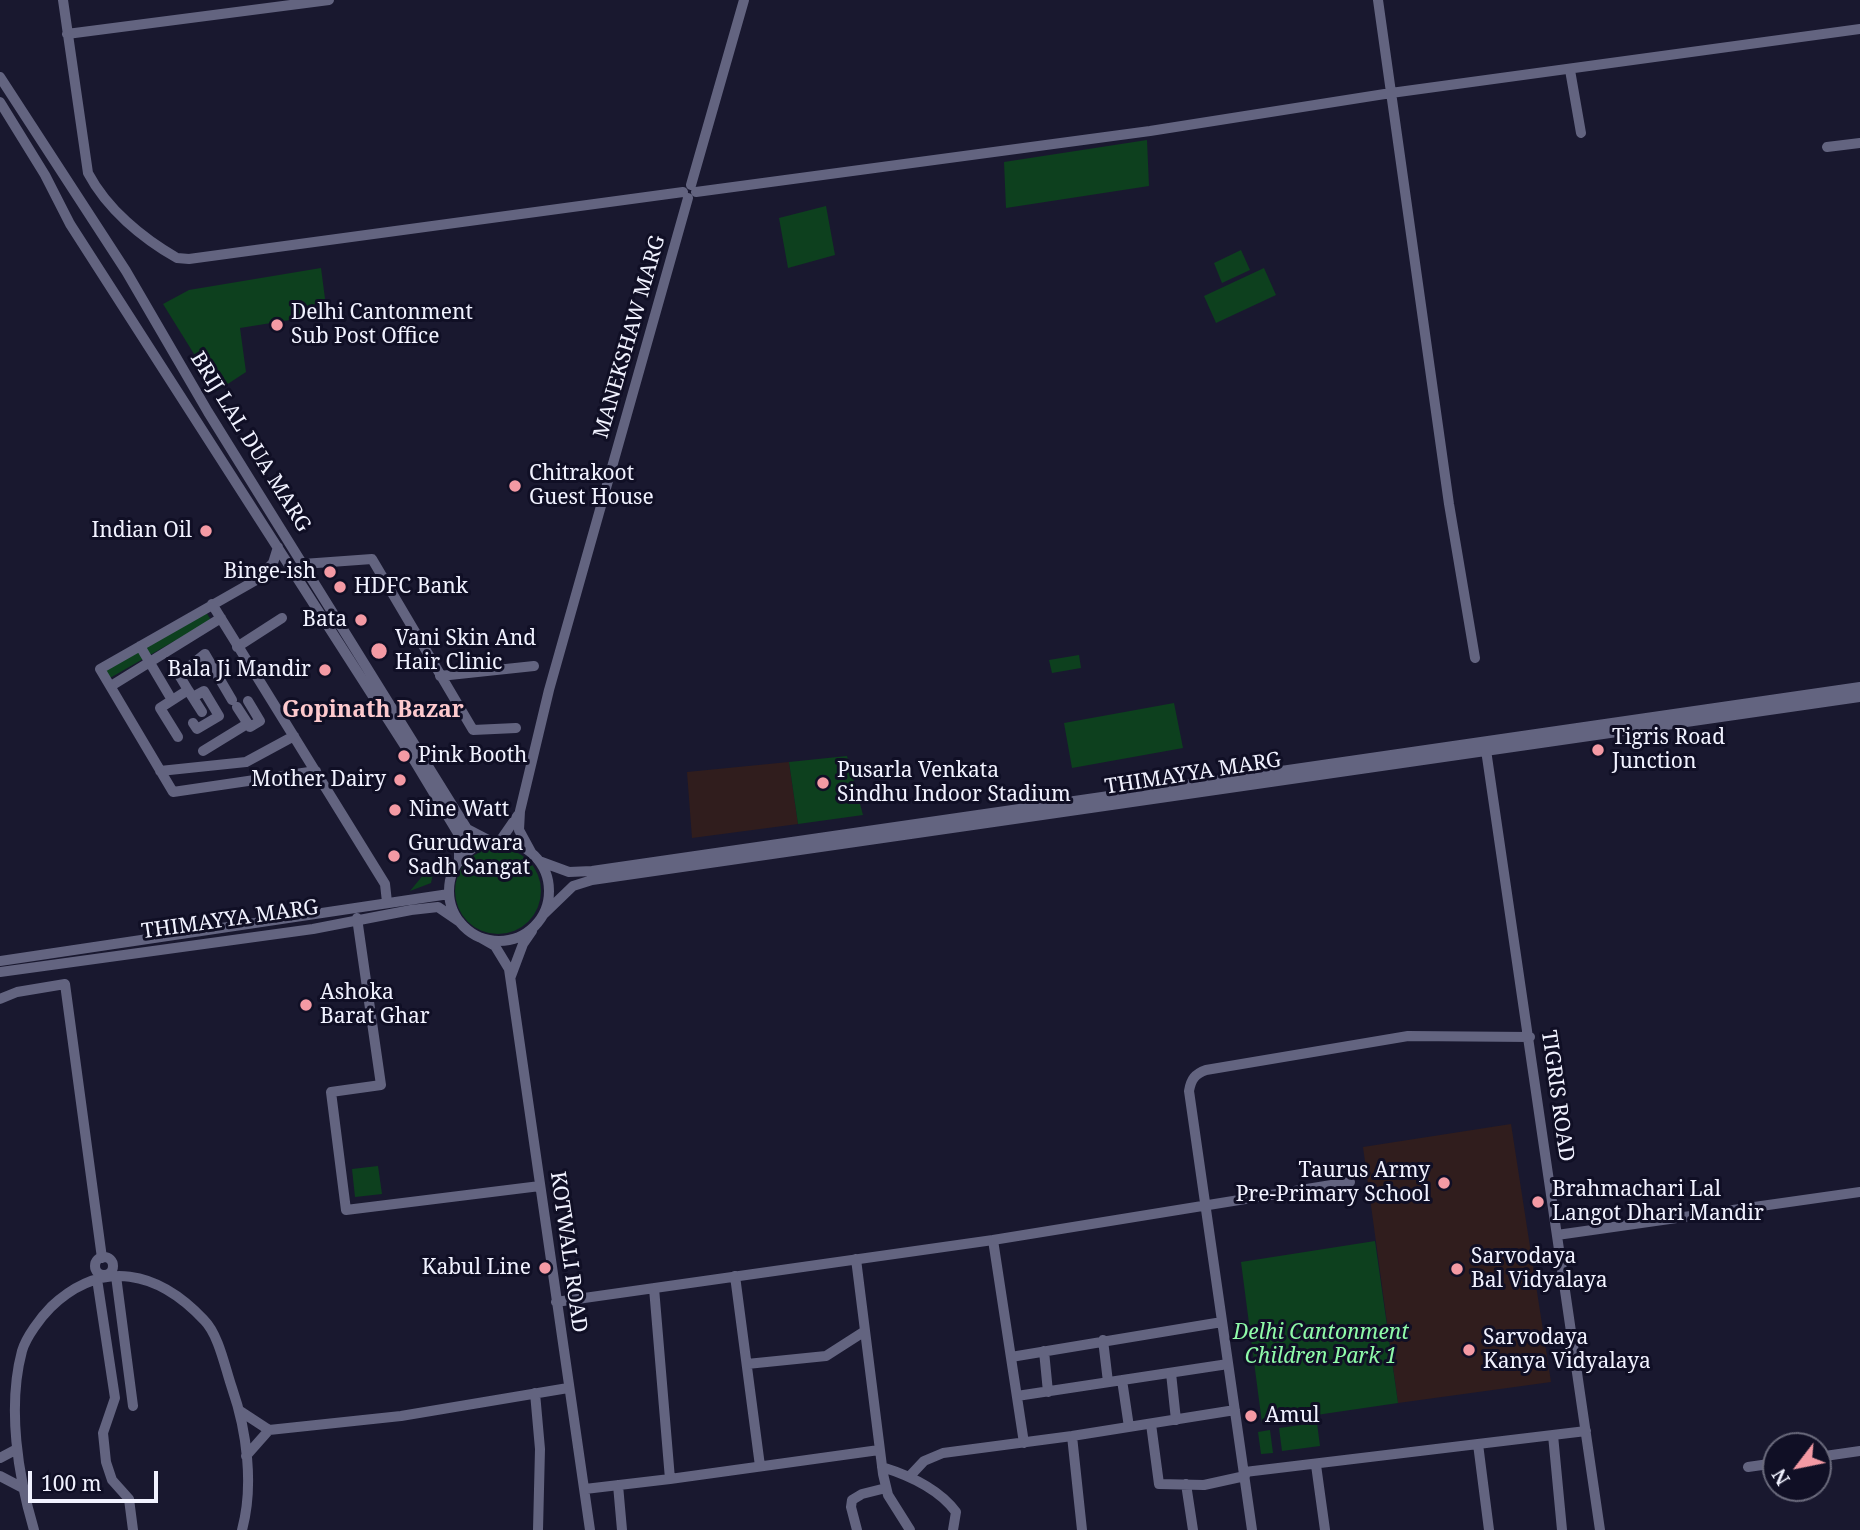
<!DOCTYPE html>
<style>
body{margin:0}
#map{position:relative;width:1860px;height:1530px;overflow:hidden;background:#19182f;font-family:"Noto Serif",serif}
canvas{display:block}
.north{position:absolute;left:1762px;top:1432px;width:70px;height:70px;box-sizing:border-box;background:#100f25;border:2px solid #6a6a7c;border-radius:50%;rotate:238deg;font-size:19px;font-weight:700;line-height:28px;text-align:center;color:#f1f2ff}
.north::after{content:'';display:block;margin:auto;width:24px;height:32px;background:#f49aa4;clip-path:polygon(50% 0,100% 100%,50% 72%,0 100%)}
.scale{position:absolute;left:28px;top:1471px;width:130px;height:32px;box-sizing:border-box;border:4px solid #f1f2ff;border-top:0;padding-left:9px;font-size:21px;line-height:24px;white-space:nowrap;color:#f1f2ff;-webkit-text-stroke:5px #100f25;paint-order:stroke}
</style>
<div id="map">
<canvas width="1860" height="1530"></canvas>
<div class="north">N</div>
<div class="scale">100 m</div>
</div>
<script>
const ctx = document.querySelector('canvas').getContext('2d');
ctx.lineJoin = 'round';
function fillPath(path, color) {
  ctx.fillStyle = color;
  ctx.fill(path, 'evenodd');
}
function stroke(path, color, width, dash) {
  ctx.strokeStyle = color;
  ctx.lineWidth = width;
  ctx.lineCap = dash ? 'butt' : 'round';
  ctx.setLineDash(dash || []);
  ctx.stroke(path);
}
function drawText(font, color, halo, rows, align = 'center') {
  ctx.font = font + ' "Noto Serif",serif';
  ctx.lineWidth = 6;
  ctx.setLineDash([]);
  ctx.textBaseline = 'middle';
  ctx.strokeStyle = halo;
  ctx.fillStyle = color;
  for (const [text, x, y, turn = 0] of rows) {
    ctx.save();
    ctx.translate(x, y);
    ctx.rotate((+turn || 0) * Math.PI / 180);
    ctx.textAlign = isNaN(turn) ? turn : align;
    if (halo) ctx.strokeText(text, 0, 0);
    ctx.fillText(text, 0, 0);
    ctx.restore();
  }
}
fillPath(new Path2D(`
 M789,762l9,62 -106,14 -5,-66z
 M1511,1124l40,258 -153,21 -35,-256z`), '#301d1d');
fillPath(new Path2D(`
 M1147,140l2,46 -143,22 -2,-46z
 M826,206l9,49 -47,13 -9,-50z
 M1241,250l9,20 -28,13 -8,-20z
 M321,268l6,46 -87,14 6,44 -29,19 -54,-87 26,-14z
 M1264,268l12,27 -60,28 -12,-27z
 M206,612l5,8 -61,35 -4,-8z
 M138,650l5,9 -33,19 -5,-9z
 M1079,655l2,13 -29,5 -3,-13z
 M1174,703l9,45 -111,20 -8,-45z
 M847,756l16,59 -65,9 -9,-62z
 M455 891a43 43 0 1 1 86 0a43 43 0 1 1-86 0Z
 M434,869l-3,14 -21,8 14,-17z
 M378,1166l4,28 -27,3 -3,-28z
 M1375,1241l23,162 -136,20 -21,-161z
 M1317,1423l3,23 -38,5 -3,-23z
 M1270,1430l3,23 -12,1 -3,-22z`), '#0d401e');
stroke(new Path2D(`
 M63,0l25,173c19,36 54,65 89,85l12,1 494,-67
 M1378,0l71,504 26,154
 M67,34l262,-34
 M1570,70l11,63
 M0,77l126,194 82,141 259,417 25,13
 M0,102l45,73 25,49 342,533 47,78v27
 M1827,147l33,-4
 M691,185l53,-185
 M696,192l454,-61 241,-38 469,-64
 M278,547l-5,16 -15,16 -158,90 73,123 143,-21
 M303,564l69,-5 101,171 43,-2
 M212,604l173,280 2,18
 M140,646l32,54
 M237,647l45,-29
 M440,676l94,-10
 M111,686l110,-68
 M188,690l-9,-15 26,-21 27,46
 M193,697l11,-6 15,25 -22,13 -4,-6
 M237,707l13,20 10,-6 -12,-20
 M178,737l-18,-29 28,-18 14,22
 M1486,750l114,780
 M203,751l44,-27
 M160,771l86,-9 48,-26
 M500,841l18,-26
 M449 891a50 50 0 1 1 100 0a50 50 0 1 1-100 0Z
 M532,854l-13,-24 1,-19 29,-121 139,-492
 M539,861l30,11 23,-1 1268,-184
 M544,914l29,-28 19,-6 1268,-183
 M357,918l24,167 -50,7 15,118 194,-24
 M481,938l14,8 14,23 81,561
 M0,961l449,-67
 M0,972l313,-43 98,-19 27,-3 22,15
 M511,976l12,-32 9,-13
 M0,999l17,-7 48,-8 37,274
 M1557,1235l303,-43
 M993,1240l31,203
 M95 1266a9 9 0 1 1 18 0a9 9 0 1 1-18 0Z
 M856,1259l27,215 5,21 22,35
 M116,1276l17,130
 M735,1276l25,190
 M97,1279l18,119 -12,35 3,29 6,18 17,19 4,31
 M654,1288l16,191 209,-29
 M556,1302l437,-62 357,-58
 M1103,1340l5,42
 M1044,1351l4,41
 M1011,1357l211,-35
 M747,1364l79,-8 39,-25
 M1171,1373l5,47
 M1122,1380l7,47
 M535,1393l5,56 -2,81
 M1017,1396l211,-32
 M240,1411l29,19 132,-14 167,-28
 M1151,1424l8,60 45,1 41,-9
 M1553,1435l9,95
 M1072,1436l10,94
 M1478,1444l11,86
 M246,1456l23,-26
 M1818,1457l42,-6
 M0,1458l17,-9
 M1316,1465l9,65
 M882,1467c26,8 57,22 74,45l-3,18
 M1748,1467l28,-4
 M1245,1472l341,-41
 M0,1476l21,11
 M909,1477l15,-16 19,-8 129,-17 163,-26
 M1186,1484l7,46
 M618,1485l4,45
 M585,1489l85,-10
 M34,1530c-16,-54 -27,-123 -12,-179 4,-14 19,-34 29,-44 52,-49 107,-36 153,13 15,15 21,48 28,68 15,43 22,98 10,142
 M857,1530l-6,-23 1,-7 10,-6 24,-6
 M1252,1530l-63,-439c2,-12 6,-17 17,-21l202,-34 122,1`), '#636480', 10);
for (const [x, y, r, color] of [
 [277,325,7,"#f49aa4"],
 [515,486,7,"#f49aa4"],
 [206,531,7,"#f49aa4"],
 [330,572,7,"#f49aa4"],
 [340,587,7,"#f49aa4"],
 [361,620,7,"#f49aa4"],
 [379,651,9,"#f49aa4"],
 [325,670,7,"#f49aa4"],
 [1598,750,7,"#f49aa4"],
 [404,756,7,"#f49aa4"],
 [400,780,7,"#f49aa4"],
 [823,783,7,"#f49aa4"],
 [395,810,7,"#f49aa4"],
 [394,856,7,"#f49aa4"],
 [306,1005,7,"#f49aa4"],
 [1444,1183,7,"#f49aa4"],
 [1538,1202,7,"#f49aa4"],
 [545,1268,7,"#f49aa4"],
 [1457,1269,7,"#f49aa4"],
 [1469,1350,7,"#f49aa4"],
 [1251,1416,7,"#f49aa4"]
]) {
  const dot = new Path2D();
  dot.arc(x, y, r, 0, 2 * Math.PI);
  ctx.fillStyle = color;
  ctx.fill(dot);
  stroke(dot, '#100f25', 2.5);
}
drawText('21px', '#f1f2ff', '#100f25', [
 ["Delhi Cantonment",291,313],
 ["Sub Post Office",291,337],
 ["Chitrakoot",529,474],
 ["Guest House",529,498],
 ["Indian Oil",192,531,"right"],
 ["Binge-ish",316,572,"right"],
 ["HDFC Bank",354,587],
 ["Bata",347,620,"right"],
 ["Vani Skin And",395,639],
 ["Hair Clinic",395,663],
 ["Bala Ji Mandir",311,670,"right"],
 ["Tigris Road",1612,738],
 ["Junction",1612,762],
 ["Pink Booth",418,756],
 ["Pusarla Venkata",837,771],
 ["Sindhu Indoor Stadium",837,795],
 ["Mother Dairy",386,780,"right"],
 ["Nine Watt",409,810],
 ["Gurudwara",408,844],
 ["Sadh Sangat",408,868],
 ["Ashoka",320,993],
 ["Barat Ghar",320,1017],
 ["Taurus Army",1430,1171,"right"],
 ["Pre-Primary School",1430,1195,"right"],
 ["Brahmachari Lal",1552,1190],
 ["Langot Dhari Mandir",1552,1214],
 ["Sarvodaya",1471,1257],
 ["Bal Vidyalaya",1471,1281],
 ["Kabul Line",531,1268,"right"],
 ["Sarvodaya",1483,1338],
 ["Kanya Vidyalaya",1483,1362],
 ["Amul",1265,1416]
], 'left');
drawText('21px', '#f1f2ff', '#100f25', [
 ["MANEKSHAW MARG",630,337,-74],
 ["BRIJ LAL DUA MARG",250,442,58],
 ["THIMAYYA MARG",1193,774,-9],
 ["THIMAYYA MARG",230,920,-8],
 ["TIGRIS ROAD",1557,1096,82],
 ["KOTWALI ROAD",568,1252,82]
]);
drawText('italic 21px', '#8ffba9', '#100f25', [
 ["Delhi Cantonment",1321,1333],
 ["Children Park 1",1321,1357]
]);
drawText('bold 23px', '#fdc9cd', '#100f25', [
 ["Gopinath Bazar",373,710]
]);
</script>
